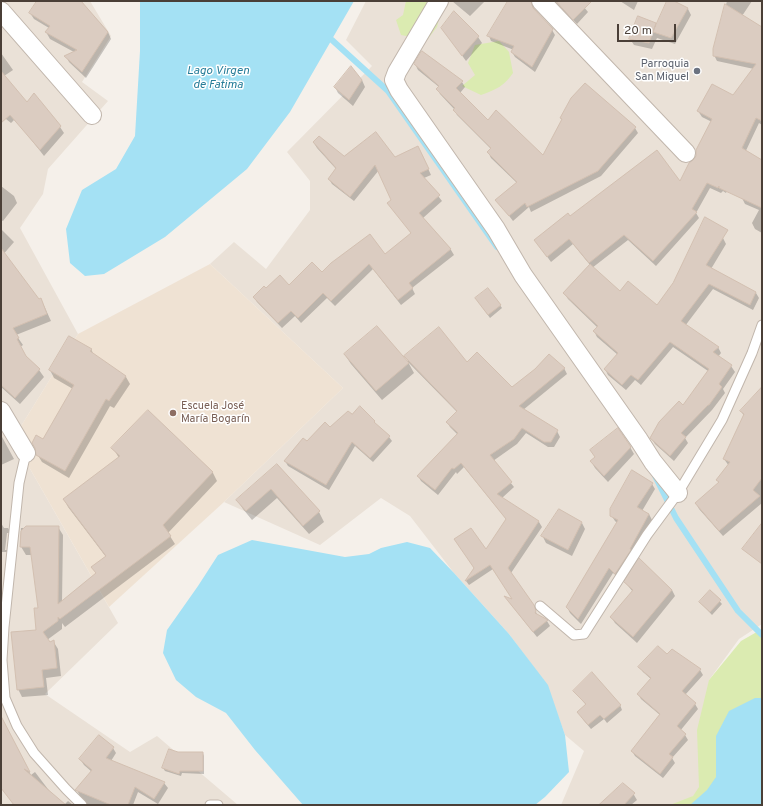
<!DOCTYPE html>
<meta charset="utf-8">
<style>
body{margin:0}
#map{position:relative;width:763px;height:806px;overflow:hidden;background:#f5f0ea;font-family:Overpass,sans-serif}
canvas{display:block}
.frame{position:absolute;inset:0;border:2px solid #4a3f37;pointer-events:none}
.scale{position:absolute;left:617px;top:24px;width:59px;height:18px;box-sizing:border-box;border:2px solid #4a3f37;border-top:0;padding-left:5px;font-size:12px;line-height:14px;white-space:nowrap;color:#4a3f37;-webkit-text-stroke:3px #fff;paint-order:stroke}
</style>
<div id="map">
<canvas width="763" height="806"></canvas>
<div class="frame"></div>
<div class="scale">20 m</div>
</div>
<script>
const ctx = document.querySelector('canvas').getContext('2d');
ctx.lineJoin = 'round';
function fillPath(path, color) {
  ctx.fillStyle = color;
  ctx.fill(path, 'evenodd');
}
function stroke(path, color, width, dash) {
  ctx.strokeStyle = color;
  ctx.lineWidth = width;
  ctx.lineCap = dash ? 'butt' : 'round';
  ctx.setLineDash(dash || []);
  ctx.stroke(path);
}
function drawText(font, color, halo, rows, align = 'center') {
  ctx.font = font + ' Overpass,sans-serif';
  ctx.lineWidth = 3;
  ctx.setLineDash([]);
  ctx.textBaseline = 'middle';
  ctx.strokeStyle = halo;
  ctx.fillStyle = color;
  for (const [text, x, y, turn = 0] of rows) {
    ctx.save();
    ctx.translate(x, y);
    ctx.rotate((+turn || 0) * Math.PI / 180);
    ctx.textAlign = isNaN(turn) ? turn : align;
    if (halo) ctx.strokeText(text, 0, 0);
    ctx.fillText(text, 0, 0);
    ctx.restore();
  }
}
fillPath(new Path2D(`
 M1,1h89l21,35 -29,46 26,19 -60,68 -5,25 -23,34 58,106 -65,105 105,184 -73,71 85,58 27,-16 81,69h-237z
 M366,1h396v623l-23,15 -30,41 4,99 -30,26h-122l23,-54 -19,-16 -18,-50 -38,-51 -55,-61 -44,-57 -29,-18 -61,47 -96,-43 119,-114 -133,-124 24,-22 32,27 44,-59v-29l-23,-29 85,-86 -26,-26z`), '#eae1d7');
fillPath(new Path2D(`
 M210,264l133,124 -119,114 -115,105 -96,-168 65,-105z`), '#efe2d3');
fillPath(new Path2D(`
 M406,1h34l3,3 -6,23 -10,13 -26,-5 -5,-15 7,-5z
 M499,41l10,11 4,21c-10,14 -16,16 -32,22l-19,-9 13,-11 -7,-12 7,-18z
 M762,629v176h-92l23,-9 6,-9 -2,-57 12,-50 32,-39z`), '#dbebb1');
fillPath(new Path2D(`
 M140,1h214l-64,111 -43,57 -82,68 -61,37 -19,2 -15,-13 -4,-34 16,-39 34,-21 19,-33 5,-85z
 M252,540l93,17 24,-3 12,-6 26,-6 23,6 24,25 55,61 39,51 17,50 4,37 -24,25 -10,8h-232l-48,-55 -29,-37 -30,-16 -20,-17 -13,-27 4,-23 31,-44 20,-31z
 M755,698h7v107h-72l17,-15 9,-13v-41l13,-25z`), '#a4e1f4');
fillPath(new Path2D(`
 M39,1h40l29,31 3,7 -25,39 -17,-16 -3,-6 8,-4 -24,-13 -4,-7 3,-4 -15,-9 -4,-6z
 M452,1h33l-15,15z
 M520,1h15l-2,8 19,21 3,5 -20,37 -20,-15 -3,-5 2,-2 -23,-9 -2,-5z
 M555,1h24l9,11 -11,12z
 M620,1h18l-4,9z
 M669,1h3l16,8 3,6 -16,29 -18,-6 -5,11 -18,-4 -4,-6 26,-15 1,2z
 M727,1h25l-10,15 20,13v96l-3,-2 -33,70 -3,-2 -2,2 -11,-5 -14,25 3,5 -43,48 -28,-26 -36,28 28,24 38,14 65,-68 3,6 -15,25 45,24 3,5 -6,12 -40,-21 -28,37 33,21 3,6 -3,4 13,9 4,6 -12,17 2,4 -13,17 -27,28 3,5 -14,18 -19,-17 -4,-6 32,-31 25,-36 -35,-24 -32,38 -6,-5 -9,10 -18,-15 -3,-6 13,-14 -21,-18 -3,-6 3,-4 -29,-28 -4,-6 26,-28 -17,-21 -22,18 -16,-22 35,-23 110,-35 14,-21 18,-39 -10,-5 -4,-6 35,-14 21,-28 -37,-8 -3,-6v-6z
 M454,13l24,24 4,6 -16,18 -24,-33z
 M1,53l12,17 -9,6 23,28 7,-9 26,32 4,6 -20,23 -14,-18 -10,-17 -2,3 -4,-4 -3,3 -10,-8z
 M415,64l47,18 3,5 -5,6 28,28 55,36 19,-37 -1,-2 24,-34 50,44 3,5 -37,43 -70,36 -2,-5 -16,14 -16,-21 20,-17 -26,-25 -3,-6 3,-3 -34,-34 -3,-5h1l-15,-16 -3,-5 2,-2 -21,-17z
 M362,80l3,7 -12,19 -15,-13 -3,-6z
 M314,143l30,15h51l26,-5 10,22 -7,3 18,23 -19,17 28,32 3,5 -42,33 3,6 -14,11 -28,-36 -38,37 -8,-8 -26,25 -6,-7 -13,12 -25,-26 -3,-5 12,-7 23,-3 33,-13 63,-19 27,-22 -24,-30 5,-3 -14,-30 -25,31 -22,-17 -3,-5 7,-10 -19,-21z
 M762,168v65l-7,-4 -3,-6 7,-13 -14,-6 -3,-6z
 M1,186l13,10 3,7 -14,18 -2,-1z
 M1,229l13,13 -13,15z
 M1,277l37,23 3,-1 10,22 -35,14 7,10 -3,2 6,10 13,13 5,7 -24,27 -19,-17z
 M488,289l14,19 -12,10 -12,-17z
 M91,349l3,6 32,22 4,7 -16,24 -4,-2 -41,72 -27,-16 -5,-8 36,-65 -19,-11 -4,-8z
 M345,355l62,7 1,-1 -3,-5 62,7 45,25 52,-20 3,6 -44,36 34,21 3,6 -6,10h-6l-22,-14 -9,11 -24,17 21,26 -12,11 37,24 3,5 -31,46 22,33 5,10 9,5 3,5 -13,11 -28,-35 5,-1 -21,-32 -24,16 -3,-4 41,-61 -43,-53 -7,7 -1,-2 -18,23 -17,-14 -3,-5 40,-41 -8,-8 -3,-5 10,-10 -49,-50 6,11 -32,27 -31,-36z
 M762,401v102l-39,33 -24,-27 -3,-6 24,-19 -2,-4 11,-14 -5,-7 20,-43 -3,-5z
 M148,412l65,61 4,8 -49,52 7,11 -110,83 -3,-4v6l-15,11 2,3 4,-2 5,8 3,27 -15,2 2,17 -26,2 -4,-8 19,-58 2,-22 -7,-54h-6l-6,-10 1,-17 37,-1 5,8 -1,67 35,-28 9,-17 -38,-50 -4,-8 55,-41 -6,-10z
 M352,416l22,5 3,6 12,10 3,4 -19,21 -18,-16 -26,44 -41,-24 -3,-5 22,-19z
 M1,435l13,24 -13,6z
 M630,447l4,7 -26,28 -13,-14 -4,-7z
 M277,465l42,47 5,10 -15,12 -32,-36 -25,22 -9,-11 -6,-9z
 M652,484l3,5 -13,22 7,3 3,6 -33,58 -6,-5 -32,51 -11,-11 -3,-6 50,-84 -2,-2 -4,-6z
 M1,523l3,5h4l4,6 -2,18h-9zM7,533h2l-2,17h-2z
 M582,523l3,6 -13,27 -26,-13 -3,-6z
 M625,582l47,8 3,6 -38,47 -22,-20 -4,-6 22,-25z
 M710,591l12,13 -10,11 -12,-13z
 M667,655l33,15 3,5 -18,20 10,9 3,5 -18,22 5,4 3,5 -16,18 3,5 -12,15 -28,-22 -3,-5 28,-36 -19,-16 -3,-5 13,-15 -8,-7 -3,-5z
 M574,691l46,14 2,5 -15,13 -3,-4 -13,10 -10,-12 5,-12z
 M1,736l11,2 19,37 4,-3 25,33h-46l-13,-18z
 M113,748l3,5 -5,8 53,22 4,5 -10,16 -20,-12 -5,13h-45l-8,-9 -3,-6 15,-18 -8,-7 -4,-6z
 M203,753l1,3v18l-22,-1 -1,3 -16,-5 -2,-3z
 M623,784l11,11 3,5 -6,5h-32z
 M68,801l5,4h-9z`), '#0003');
stroke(new Path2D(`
 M332,40l56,51 109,156
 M655,476l21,42 62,93 24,24`), '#a4e1f4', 6);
const building = new Path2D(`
 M37,1h44l27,31 -26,40 -18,-16 13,-6 -32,-18 5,-6 -21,-13z
 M508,1h23l2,7 20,21 -21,38 -21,-15 3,-6 -27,-10z
 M556,1h36l-19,19z
 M667,1h7l14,7 -17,30 -18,-6z
 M725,4l37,23v94l-6,-3 -14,30 20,12v48l-43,-20v-2l-1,2 -11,-5 -15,26 5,3 -44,49 -29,-26 -35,28 -20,-24 -22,18 -13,-17 34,-27 2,3 87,-66 23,31 9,-18 4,-3 3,-4v-6l16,-31 -15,-8 15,-27 21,11 23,-31 -43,-8v-7z
 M454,11l25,25 -17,20 -21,-28z
 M638,16l18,7 -7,20 -20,-4z
 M422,51l41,30 -7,7 32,32 8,-10 47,45 19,-36 -2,-1 11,-20 14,-15 51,44 -38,44 -71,36 -2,-4 -16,13 -14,-16 22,-18 -30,-30 4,-4 -38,-38 2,-2 -19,-19 3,-3 -25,-22z
 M351,66l11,14 -13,20 -15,-13z
 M1,71l26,31 7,-9 27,33 -21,24 -30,-35 -9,8z
 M376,132l19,25 23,-11 11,23 -9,4 20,22 -21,18 32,36 -42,34 4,5 -15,12 -29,-36 -38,37 -8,-8 -25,25 -7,-7 -13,12 -25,-26 11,-11 2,2 14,-13 9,10 23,-23 10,10 9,-9 39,-29 15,20 26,-21 -24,-30 4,-3 -16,-35 -25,32 -22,-18 8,-11 -23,-26 6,-6 25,20z
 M705,217l23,13 -22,35 50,27 -6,13 -41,-21 -28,37 38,26 -6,5 19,13 -13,19 3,3 -13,18h-1l-27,28 5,4 -16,19 -20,-18 9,-16 20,-21 4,4 26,-36 -39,-27 -32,38 -7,-5 -9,10 -18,-16 14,-16 -25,-22 5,-5 -35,-33 27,-29 30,27 8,-10 29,24 16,-22z
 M1,248l38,51 2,-1 6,16 -34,14 6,10 -2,1 9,17 14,13 -25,29 -14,-13z
 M488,288l13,17 -13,10 -13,-17z
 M377,326l32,37 -33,28 -32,-37z
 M439,327l28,35 10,-10 35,35 23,-18 14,-15 16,14 -46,38 39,24 -7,12h-7l-22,-14 -8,11 -24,16 22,27 -15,12 42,27 -31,47 26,37 2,6 -1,2 13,7 -15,12 -29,-36 8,3 -22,-34 -25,16 9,-13 -20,-29 17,-11 15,21 20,-30 -45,-56 -7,6 -2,-1 -17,22 -18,-14 41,-43 -12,-11 11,-11 -53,-55z
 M69,336l23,13 -2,2 36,25 -17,25 -3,-2 -41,72 -29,-16 -1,-7 -3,-5 4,-8 7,4 31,-54 -25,-15z
 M762,387v91l-9,12 7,6 -41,35 -24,-28 24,-21 -3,-2 14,-18 -7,-3 21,-45 -4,-3z
 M360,406l15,15 -1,1 16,14 -20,22 -18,-16 -26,43 -42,-24 19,-23 4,3 18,-19 5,5 18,-16 4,3z
 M148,410l65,62 -50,53 8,11 -111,83 -2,-2v4l-15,11 7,10 4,-2 3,28 -15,2 2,17 -27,3 -6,-58 25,-2 -2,-22h4l-8,-61h-10l1,-16 5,-5h33l-1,78 38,-31 -5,-6 15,-11 -43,-57 57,-43 -9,-8z
 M618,428l13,19 -27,29 -14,-15 5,-4 -5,-7z
 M277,464l43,47 -17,15 -32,-37 -25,22 -10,-11z
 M632,470l21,13 -16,24 12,7 -19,35 1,1 -16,24 -6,-6 -31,51 -12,-12 52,-87 -8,-4v-7z
 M559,509l23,13 -14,28 -27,-14z
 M762,523v41l-20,-15z
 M639,558l33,32 -39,47 -23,-20 23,-27 -9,-8z
 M710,590l11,10 -11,12 -11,-10z
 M658,646l9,8 5,-5 29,20 -19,22 14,12 -19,23 9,8 -17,20 4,3 -13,17 -29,-23 29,-37 -23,-20 14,-16 -13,-11z
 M592,672l29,33 -17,14 -4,-4 -12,10 -11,-13 9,-8 -13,-13z
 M1,716l29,56 -6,-3 42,36h-52l-13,-17z
 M99,735l15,12 -8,11 59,24 -11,17 -19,-12 -7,18h-17l-36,-15 17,-20 -13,-11z
 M169,749l9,3h25v19h-23l-1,3 -17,-6z
 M623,783l12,10 -11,12h-25z`);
fillPath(building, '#dbccc1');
stroke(building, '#d3c0b1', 1);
const service = new Path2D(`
 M26,453l-7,30 -15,144 -2,33 3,38 12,28 17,27 32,36 16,16
 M540,606l34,29 10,-1 63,-99 31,-42 44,-73 30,-67 10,-28
 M210,805h8`);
const minor = new Path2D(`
 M439,1l-42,71 -3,8 5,10 97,139 27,46 116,165 14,22 25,31
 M541,1l145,152
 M1,11l91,104
 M1,411l25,42`);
stroke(service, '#c1b6ac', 11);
stroke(minor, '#c1b6ac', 20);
stroke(service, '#fff', 9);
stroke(minor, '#fff', 18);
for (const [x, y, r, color] of [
 [697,71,4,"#6b7280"],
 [173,413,4,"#8d6e63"]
]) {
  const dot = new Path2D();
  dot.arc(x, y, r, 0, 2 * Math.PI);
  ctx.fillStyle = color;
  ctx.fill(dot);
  stroke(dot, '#fff', 1.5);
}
drawText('11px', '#5b616d', '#fff', [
 ["Parroquia",689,65],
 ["San Miguel",689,78]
], 'right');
drawText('11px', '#785e54', '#fff', [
 ["Escuela José",181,407],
 ["María Bogarín",181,420]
], 'left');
drawText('italic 12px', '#267d99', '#fff', [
 ["Lago Virgen",218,72],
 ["de Fatima",218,86]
]);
</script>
